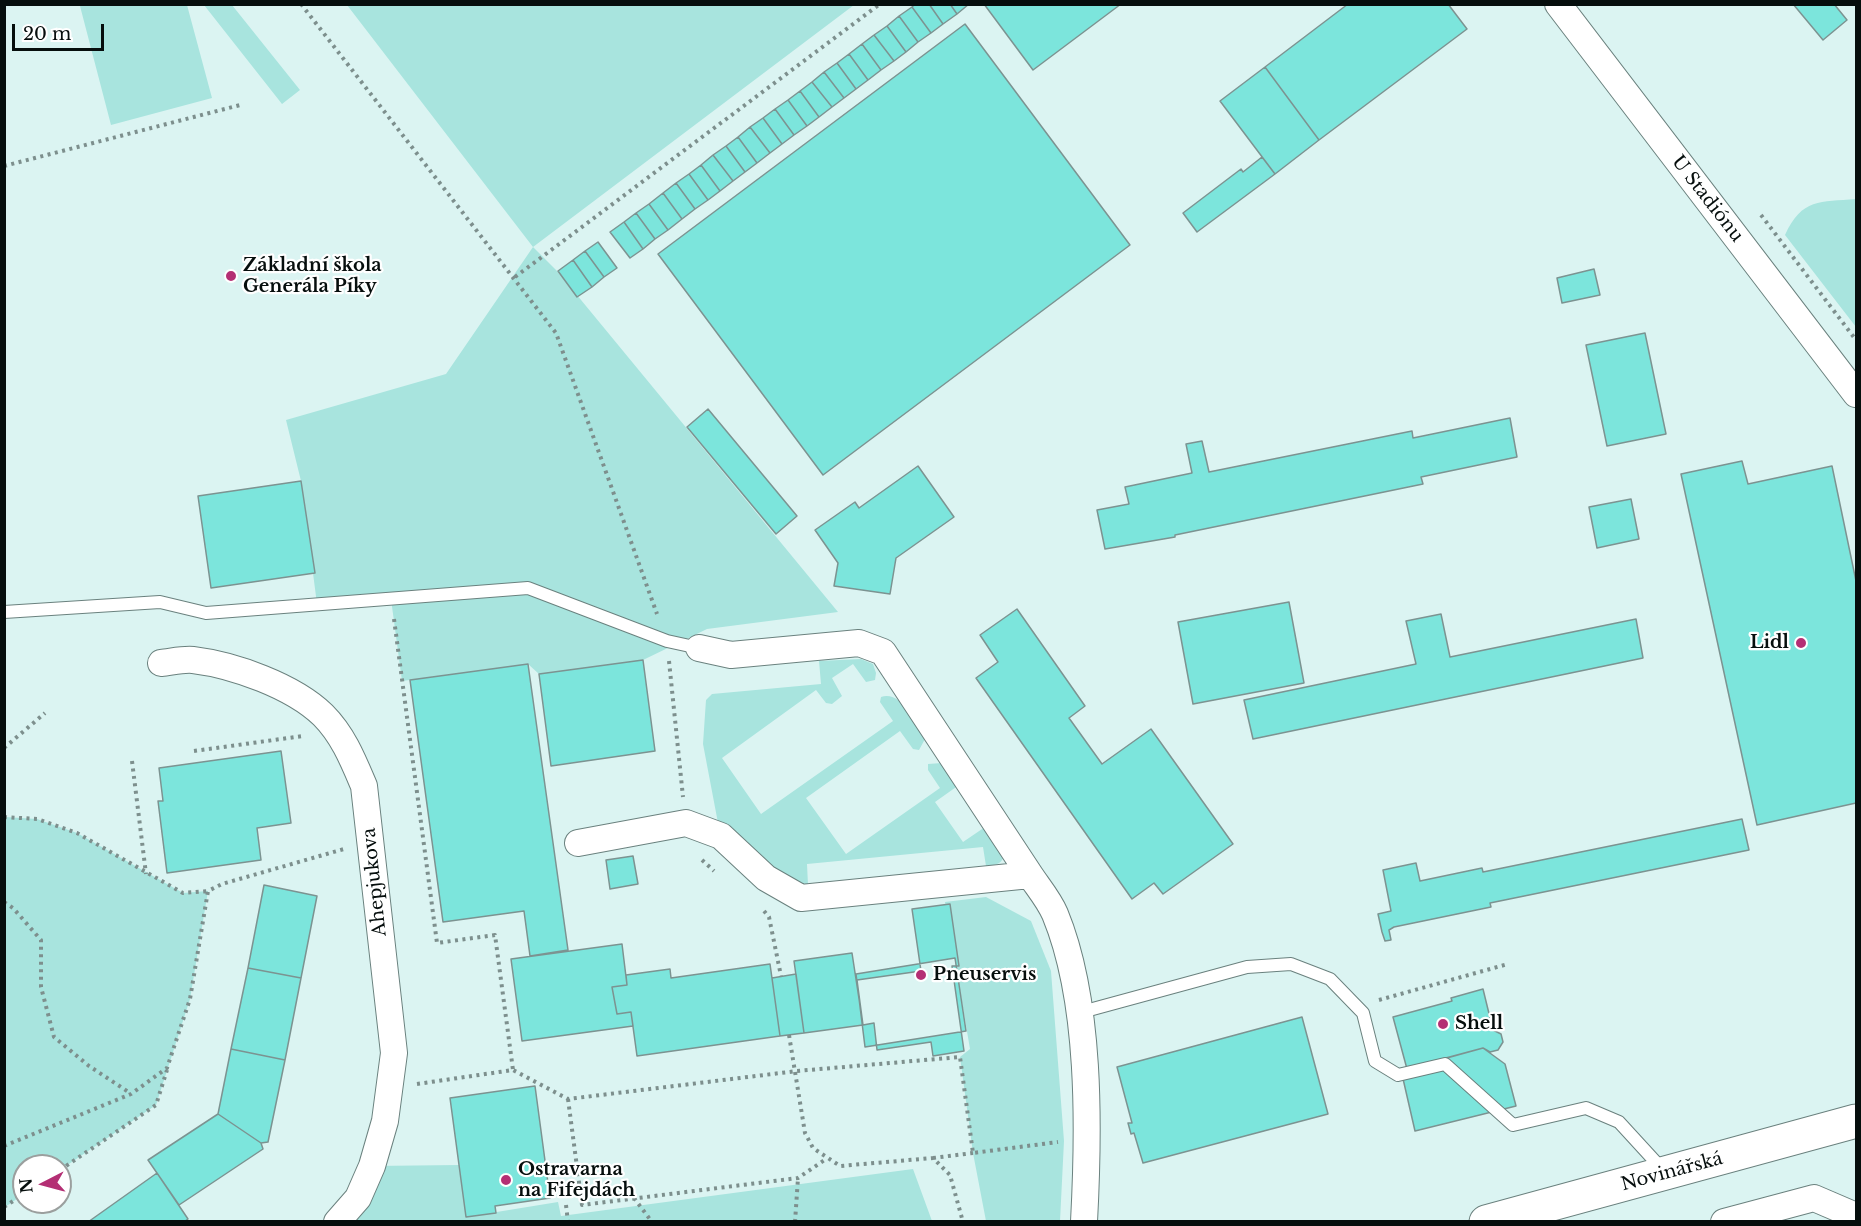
<!DOCTYPE html>
<meta charset="utf-8">
<style>
body{margin:0}
#map{position:relative;width:1861px;height:1226px;overflow:hidden;background:#dbf4f2;font-family:"Libre Baskerville",serif}
canvas{display:block}
.frame{position:absolute;inset:0;border:6px solid #060e0d;pointer-events:none}
.north{position:absolute;left:12px;top:1154px;width:60px;height:60px;box-sizing:border-box;background:#fff;border:2px solid #9b9f9e;border-radius:50%;rotate:264deg;font-size:16px;font-weight:700;line-height:24px;text-align:center;color:#060e0d}
.north::after{content:'';display:block;margin:auto;width:21px;height:27px;background:#b42f74;clip-path:polygon(50% 0,100% 100%,50% 72%,0 100%)}
.scale{position:absolute;left:12px;top:24px;width:92px;height:27px;box-sizing:border-box;border:3px solid #060e0d;border-top:0;padding-left:8px;font-size:18px;line-height:21px;white-space:nowrap;color:#060e0d;-webkit-text-stroke:4px #fff;paint-order:stroke}
</style>
<div id="map">
<canvas width="1861" height="1226"></canvas>
<div class="frame"></div>
<div class="north">N</div>
<div class="scale">20 m</div>
</div>
<script>
const ctx = document.querySelector('canvas').getContext('2d');
ctx.lineJoin = 'round';
function fillPath(path, color) {
  ctx.fillStyle = color;
  ctx.fill(path, 'evenodd');
}
function stroke(path, color, width, dash) {
  ctx.strokeStyle = color;
  ctx.lineWidth = width;
  ctx.lineCap = dash ? 'butt' : 'round';
  ctx.setLineDash(dash || []);
  ctx.stroke(path);
}
function drawText(font, color, halo, rows, align = 'center') {
  ctx.font = font + ' "Libre Baskerville",serif';
  ctx.lineWidth = 4.5;
  ctx.setLineDash([]);
  ctx.textBaseline = 'middle';
  ctx.strokeStyle = halo;
  ctx.fillStyle = color;
  for (const [text, x, y, turn = 0] of rows) {
    ctx.save();
    ctx.translate(x, y);
    ctx.rotate((+turn || 0) * Math.PI / 180);
    ctx.textAlign = isNaN(turn) ? turn : align;
    if (halo) ctx.strokeText(text, 0, 0);
    ctx.fillText(text, 0, 0);
    ctx.restore();
  }
}
fillPath(new Path2D(`
 M85,4l102,1 25,93 -101,27 -31,-119z
 M204,5h28l68,85 -18,14z
 M347,5h507l-321,242 25,25 280,340 -131,17 -64,31 -104,14 -11,-10 -126,17 -11,-82 -74,5 -16,-123 -15,-61 160,-46 87,-127z
 M1856,199v128l-71,-92c17,-37 35,-33 71,-36z
 M861,659l12,5 3,9 -1,7 -9,2 -13,-18 -21,14 10,18 -10,8 -6,-1 -10,-13 -94,68 39,56 132,-93 -13,-19 1,-5c20,-7 37,26 44,42l-6,11 -6,-1 -13,-18 -94,67 40,56 94,-66 -12,-18v-6l14,-1 17,22 -24,17 28,40 25,-17 17,27c-2,12 -8,13 -19,14l-3,-19 -176,17 1,21 -30,-11 -60,-51 -15,-79 3,-44 6,-6 109,-10 -2,-23z
 M5,817l32,2 40,14 106,60 25,-2 -18,108 -34,106 -96,65v-4h-36v28l-19,13z
 M986,897l45,24 20,50 13,170 -4,80h-74l-13,-68 -13,-96 10,-8 -25,-147z
 M459,1165l7,52 92,-15 3,14 352,-47 19,52 -595,1 35,-56z`), '#a8e4de');
const building = new Path2D(`
 M915,4h14l14,20 -12,9 -19,-26z
 M929,4h21l7,10 -14,10z
 M950,4h19l-12,10z
 M984,4h137l-88,66z
 M1348,4h100l19,25 -148,111 -54,-73z
 M1793,4h41l13,16 -24,20z
 M912,7l19,26 -13,9 -19,-26z
 M899,16l19,26 -12,10 -19,-26z
 M965,24l165,221 -307,230 -165,-221z
 M887,26l19,26 -12,9 -20,-26z
 M874,35l20,26 -13,9 -19,-26z
 M862,44l19,26 -13,10 -19,-26z
 M849,54l19,26 -12,9 -19,-26z
 M837,63l19,26 -12,9 -20,-26z
 M1265,67l54,73 -44,34 -55,-73z
 M824,72l20,26 -12,9 -20,-25z
 M812,82l20,25 -13,10 -19,-26z
 M800,91l19,26 -12,9 -19,-26z
 M788,100l19,26 -13,9 -19,-26z
 M775,109l19,26 -12,9 -19,-26z
 M763,118l19,26 -12,9 -20,-26z
 M750,127l20,26 -13,10 -19,-26z
 M738,137l19,26 -12,9 -19,-26z
 M726,146l19,26 -12,9 -20,-26z
 M713,155l20,26 -13,10 -19,-26z
 M1262,157l13,17 -78,58 -14,-19 58,-44 2,3z
 M701,165l19,26 -12,9 -19,-26z
 M689,174l19,26 -13,9 -19,-26z
 M676,183l19,26 -13,10 -19,-26z
 M663,193l19,26 -14,11 -19,-26z
 M649,204l19,26 -13,9 -19,-26z
 M636,213l19,26 -12,10 -19,-27z
 M624,222l19,27 -13,9 -20,-26z
 M598,242l19,26 -13,9 -19,-26z
 M585,251l19,26 -12,10 -19,-27z
 M573,260l19,27 -15,10 -19,-26z
 M1594,269l6,26 -38,8 -5,-25z
 M1645,333l21,101 -59,12 -21,-101z
 M708,409l89,107 -21,18 -89,-107z
 M1510,418l7,39 -96,20 2,7 -248,51v2l-70,12 -8,-39 32,-6 -4,-17 67,-14 -6,-29 16,-3 7,31 203,-41 1,7z
 M1742,461l6,23 84,-18 24,115v222l-99,22 -76,-351z
 M918,466l36,51 -58,41 -6,36 -56,-8 4,-23 -23,-33 40,-28 4,6z
 M301,481l14,92 -104,15 -13,-92z
 M1631,499l8,40 -42,9 -8,-41z
 M1289,602l15,81 -111,21 -15,-82z
 M1017,609l68,97 -16,12 33,46 49,-35 82,115 -70,50 -9,-11 -22,16 -156,-221 22,-16 -18,-27z
 M1441,614l9,43 186,-38 7,39 -390,81 -9,-39 172,-36 -10,-43z
 M643,660l12,91 -104,15 -12,-92z
 M528,664l40,286 -38,6 -6,-45 -81,11 -33,-242z
 M281,751l10,72 -34,5 4,32 -94,13 -9,-72h5l-4,-33z
 M1742,819l7,31 -259,53 1,4 -97,20 -5,3 2,10 -6,1 -3,-9 -4,-18 13,-3 -8,-41 33,-7 4,18 62,-13 1,4z
 M633,856l5,28 -28,5 -4,-29z
 M264,885l53,11 -16,82 -53,-10z
 M950,904l9,62h-7l12,85 -31,5 -2,-14 -54,8 -3,-27 -11,2 -6,-45 64,-9 -9,-62z
 M622,944l5,41 -15,2 5,27 14,-2 2,14 -111,15 -11,-82z
 M852,953l11,72 -59,8 -10,-72z
 M955,958l11,73 -101,16 -9,-73z
 M770,964l10,72 -143,20 -6,-44 -14,2 -5,-27 15,-2 -1,-10 44,-6 1,9z
 M248,968l53,10 -16,82 -54,-11z
 M796,974l8,59 -24,3 -8,-58z
 M1483,989l10,41 8,4 2,8 -5,8 -8,2 -7,-4 -76,21 -14,-52 59,-16 -1,-3z
 M1302,1017l26,97 -185,49 -9,-30 -3,1 -3,-11h4l-15,-56z
 M1483,1048l22,16 11,42 -101,25 -14,-61z
 M231,1049l54,11 -17,82 -7,1 -43,-29z
 M535,1086l15,112 -55,8 1,7 -30,4 -16,-119z
 M218,1114l43,29 2,6 -84,56 -31,-45z
 M157,1173l31,46 -4,3h-96z`);
fillPath(building, '#7ce5dc');
stroke(building, '#7c9391', 1.5);
const lane = new Path2D(`
 M4,612l156,-10 46,11 322,-25 139,53 32,7
 M1078,1013l169,-46 44,-3 39,15 33,34 12,48 23,14 47,-11 68,61 73,-17 33,14 44,48`);
const street = new Path2D(`
 M1558,4l298,390
 M699,648l32,7 128,-12 24,9 147,223
 M161,663c10,-1 22,-4 32,-3 41,5 100,26 130,55 20,20 30,45 41,71l30,267 -9,68 -13,45 -14,32 -21,24
 M578,843l108,-20 35,13 45,42 35,20 229,-23c8,12 19,25 25,39 36,87 34,214 29,308
 M1724,1222l90,-24 42,18`);
const secondary = new Path2D(`
 M1486,1222l370,-101`);
stroke(lane, '#6a817e', 14);
stroke(street, '#6a817e', 28);
stroke(secondary, '#6a817e', 35);
stroke(new Path2D(`
 M301,4l255,329 101,281
 M4,166l236,-61
 M1761,215l95,125
 M515,277l365,-273
 M394,619l43,324 58,-8 18,135
 M669,661l14,136
 M4,748l41,-35
 M194,751l109,-15
 M132,761l14,113
 M4,817l33,2 40,14 106,60 25,-2
 M702,860l12,11
 M4,902l9,6 28,32v47l13,50 35,29 41,27
 M764,911l5,6 12,59
 M1379,1000l129,-36
 M789,1035l16,98 8,15 27,18 93,-8 17,17 13,47
 M417,1084l96,-14 55,29 229,-28 163,-14 13,96 85,-11
 M568,1099l14,106 216,-27 28,-19
 M4,1146l127,-52 36,-26 23,-69 18,-108 14,-7 122,-35
 M933,1158l40,-5
 M60,1170l96,-65 11,-35
 M634,1198l18,24
 M566,1205l2,17
 M4,1207l20,-13
 M795,1222l3,-44`), '#7d8f8d', 4, [3, 4.5]);
stroke(lane, '#fff', 12);
stroke(street, '#fff', 26);
stroke(secondary, '#fff', 33);
for (const [x, y, r, color] of [
 [231,276,6,"#b42f74"],
 [1801,643,6,"#b42f74"],
 [921,975,6,"#b42f74"],
 [1443,1024,6,"#b42f74"],
 [506,1180,6,"#b42f74"]
]) {
  const dot = new Path2D();
  dot.arc(x, y, r, 0, 2 * Math.PI);
  ctx.fillStyle = color;
  ctx.fill(dot);
  stroke(dot, '#fff', 2);
}
drawText('18px', '#060e0d', '#fff', [
 ["U Stadiónu",1707,199,52],
 ["Ahepjukova",375,882,-96],
 ["Novinářská",1672,1172,-15]
]);
drawText('bold 18px', '#060e0d', '#fff', [
 ["Základní škola",243,266],
 ["Generála Píky",243,287],
 ["Lidl",1789,643,"right"],
 ["Pneuservis",933,975],
 ["Shell",1455,1024],
 ["Ostravarna",518,1170],
 ["na Fifejdách",518,1191]
], 'left');
</script>
